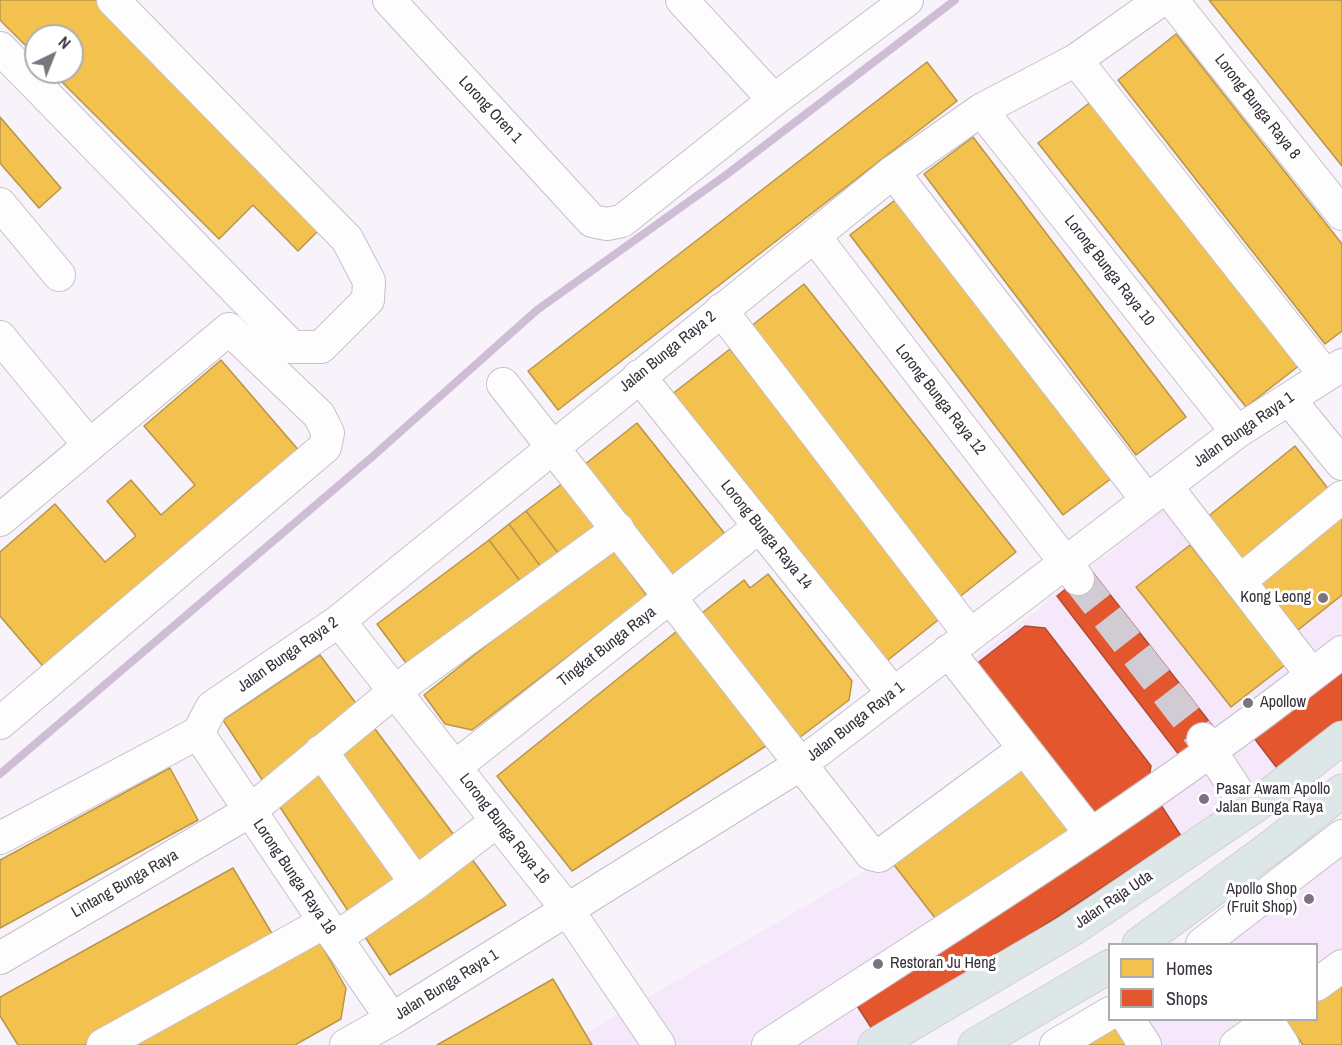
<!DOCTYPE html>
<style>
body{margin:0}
#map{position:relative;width:1342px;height:1045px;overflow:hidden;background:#f8f2fa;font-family:"Archivo Narrow",sans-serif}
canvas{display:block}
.legend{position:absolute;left:1108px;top:943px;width:210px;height:78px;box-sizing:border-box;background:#fff;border:2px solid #afacb0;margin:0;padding:8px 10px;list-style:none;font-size:18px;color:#372f3a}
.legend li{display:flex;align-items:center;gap:12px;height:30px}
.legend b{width:30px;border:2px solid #afacb0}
.north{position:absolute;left:24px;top:24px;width:60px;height:60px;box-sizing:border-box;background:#fff;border:2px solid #afacb0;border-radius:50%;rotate:43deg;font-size:16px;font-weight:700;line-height:24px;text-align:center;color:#372f3a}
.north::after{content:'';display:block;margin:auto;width:21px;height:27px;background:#7b737d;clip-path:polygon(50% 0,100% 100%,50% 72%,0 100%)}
</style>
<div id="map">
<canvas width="1342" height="1045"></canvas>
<ul class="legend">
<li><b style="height:16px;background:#f2c14e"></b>Homes</li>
<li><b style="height:16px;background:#e4572e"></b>Shops</li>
</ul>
<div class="north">N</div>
</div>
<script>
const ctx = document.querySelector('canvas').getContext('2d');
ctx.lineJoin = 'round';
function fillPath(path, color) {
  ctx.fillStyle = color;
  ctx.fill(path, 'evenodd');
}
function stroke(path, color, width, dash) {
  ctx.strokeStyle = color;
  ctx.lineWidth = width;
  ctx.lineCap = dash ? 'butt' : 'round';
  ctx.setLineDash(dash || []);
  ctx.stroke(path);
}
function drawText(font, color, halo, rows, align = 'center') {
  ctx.font = font + ' "Archivo Narrow",sans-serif';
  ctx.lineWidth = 6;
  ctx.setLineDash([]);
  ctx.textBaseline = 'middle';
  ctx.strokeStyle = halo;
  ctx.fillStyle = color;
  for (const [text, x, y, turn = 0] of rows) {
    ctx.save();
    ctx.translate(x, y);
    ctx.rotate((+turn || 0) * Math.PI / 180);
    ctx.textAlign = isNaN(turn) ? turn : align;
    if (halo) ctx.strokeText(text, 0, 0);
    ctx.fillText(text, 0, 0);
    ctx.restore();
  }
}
fillPath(new Path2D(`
 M1167,505l73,92 102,-87v222l-93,71 -389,242h-294l303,-176 147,-113 -66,-80 98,-74 -1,-2 56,-44 2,1z
 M1342,822v152l-25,19 -1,-49h-132z
 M1102,1008l8,12h172l-33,25h-209z`), '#f6e8fb');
const homes = new Path2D(`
 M0,0h97l226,226 -25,25 -45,-46 -34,34 -167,-167h20v-36h-36v20l-36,-36z
 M1209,0h133v166z
 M1176,34l166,210v87l-17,13 -207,-264z
 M927,62l30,39 -399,309 -30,-39z
 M1097,97l208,264 -59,46 -208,-264z
 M0,117l61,71 -22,20 -39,-45z
 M973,137l213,280 -50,38 -212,-281z
 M899,197l213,281 -49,37 -213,-280z
 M804,284l212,268 -59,47 -212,-268z
 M730,349l212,268 -59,47 -212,-269z
 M221,360l80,93 -254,218 -47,-55v-64l55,-48 50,58 31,-26 -29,-35 24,-21 30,35 34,-30 -51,-59z
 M637,423l88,111 -53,42 -88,-111z
 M1295,446l38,49 -89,71 -38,-48z
 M567,480l38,51 -40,31 -39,-51z
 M526,511l39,51 -18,13 -38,-51z
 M1342,516v79l-44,35 -39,-47z
 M509,524l38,51 -20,15 -38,-50z
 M489,540l38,50 -112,85 -38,-51z
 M1190,545l95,120 -54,42 -95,-120z
 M611,546l36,50 -175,134 -27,-6 -21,-29z
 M768,574l84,107 -3,19 -50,38 -97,-125 42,-33 6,8z
 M682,627l87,117 -197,127 -75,-95z
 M320,655l186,250 -116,70 -167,-255z
 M1020,760l60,74 -138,93 -54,-70z
 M170,768l28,52 -198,108v-68z
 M233,868l44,74 -192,103h-67l-18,-29v-19z
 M315,934l31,54 -5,31 -46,26h-173z
 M553,979l39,66h-155z
 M1342,979v66h-39l-18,-25h31v-23z
 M1114,1022l14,23h-53z`);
fillPath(homes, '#f2c14e');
stroke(homes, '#ba9548', 1.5);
const shops = new Path2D(`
 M1090,569l125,160 -35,27 -123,-160z
 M1025,626l20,2 106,138 -3,18 -55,41 -118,-160z
 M1342,666v56l-62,50 -26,-34z
 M1159,802l22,34 -305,199 -22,-34z`);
fillPath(shops, '#e4572e');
stroke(shops, '#b04b32', 1.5);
stroke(new Path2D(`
 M0,774l372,-317 165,-147 189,-135 229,-175`), '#cfbdd6', 8);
stroke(new Path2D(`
 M1078,579l125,160`), '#d1cbd4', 32, [32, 16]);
const minor = new Path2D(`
 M389,0l203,221 15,3 15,-3 152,-121 133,-100
 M682,0l92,100
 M1172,0l170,214
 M0,48l292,299h29l47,-47 1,-19 -22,-42 -234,-239
 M1076,60l249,315
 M981,110l256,322
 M893,172l254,328
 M0,204l59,71
 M815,237l263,342
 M721,310l249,325
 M0,337l89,108
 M639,376l254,317
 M503,384l368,470 8,2 145,-107
 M1289,399l53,65
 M0,520l229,-191 90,86 9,18 -3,14 -325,276
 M1240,581l102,-84
 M339,621l228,288 92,136
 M948,651l143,183
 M1312,675l30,-23
 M198,733l14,-26 127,-86 554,-449 88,-62 95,-50 85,-60
 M198,733l127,189 67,97
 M1203,739l46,71
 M321,751l95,132
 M455,767l305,-241
 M0,838l198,-105
 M336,938l80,-55 81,-62
 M1202,944l140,-108
 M0,958l250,-147 145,-120 223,-162
 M1316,985l26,-19
 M1129,1020l16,25
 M1268,1022l15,23
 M103,1045l222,-123
 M346,1045l46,-26 409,-255 436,-332 105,-67
 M768,1045c184,-120 371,-235 544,-370l-146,-189
 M1056,1045l54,-32
 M1236,1045l35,-25`);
const major = new Path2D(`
 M1139,944l136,-100 67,-53
 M875,1045l196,-115 188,-127 83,-65
 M975,1045l135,-79`);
stroke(minor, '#c6c0c8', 34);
stroke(major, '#d1cdd2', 35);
stroke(minor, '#fefdfe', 32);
stroke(major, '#dee7e7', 33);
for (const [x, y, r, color] of [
 [1323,598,6,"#7b737d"],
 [1248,703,6,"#7b737d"],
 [1204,799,6,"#7b737d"],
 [1309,899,6,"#7b737d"],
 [878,964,6,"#7b737d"]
]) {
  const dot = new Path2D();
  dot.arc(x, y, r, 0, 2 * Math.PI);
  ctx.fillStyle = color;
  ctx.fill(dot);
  stroke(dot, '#fff', 2);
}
drawText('16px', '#372f3a', '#fff', [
 ["Lorong Bunga Raya 8",1257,107,52],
 ["Lorong Oren 1",490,110,47],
 ["Lorong Bunga Raya 10",1109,271,52],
 ["Jalan Bunga Raya 2",668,352,-39],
 ["Lorong Bunga Raya 12",940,400,52],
 ["Jalan Bunga Raya 1",1244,430,-35],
 ["Lorong Bunga Raya 14",766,535,51],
 ["Tingkat Bunga Raya",607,647,-38],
 ["Jalan Bunga Raya 2",288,655,-35],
 ["Jalan Bunga Raya 1",856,722,-38],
 ["Lorong Bunga Raya 16",504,829,52],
 ["Lorong Bunga Raya 18",294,877,56],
 ["Lintang Bunga Raya",125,884,-30],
 ["Jalan Raja Uda",1114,900,-34],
 ["Jalan Bunga Raya 1",447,985,-32]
]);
drawText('16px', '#372f3a', '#fff', [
 ["Kong Leong",1311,598,"right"],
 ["Apollow",1260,703],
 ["Pasar Awam Apollo",1216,790],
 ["Jalan Bunga Raya",1216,808],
 ["Apollo Shop",1297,890,"right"],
 ["(Fruit Shop)",1297,908,"right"],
 ["Restoran Ju Heng",890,964]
], 'left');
</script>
